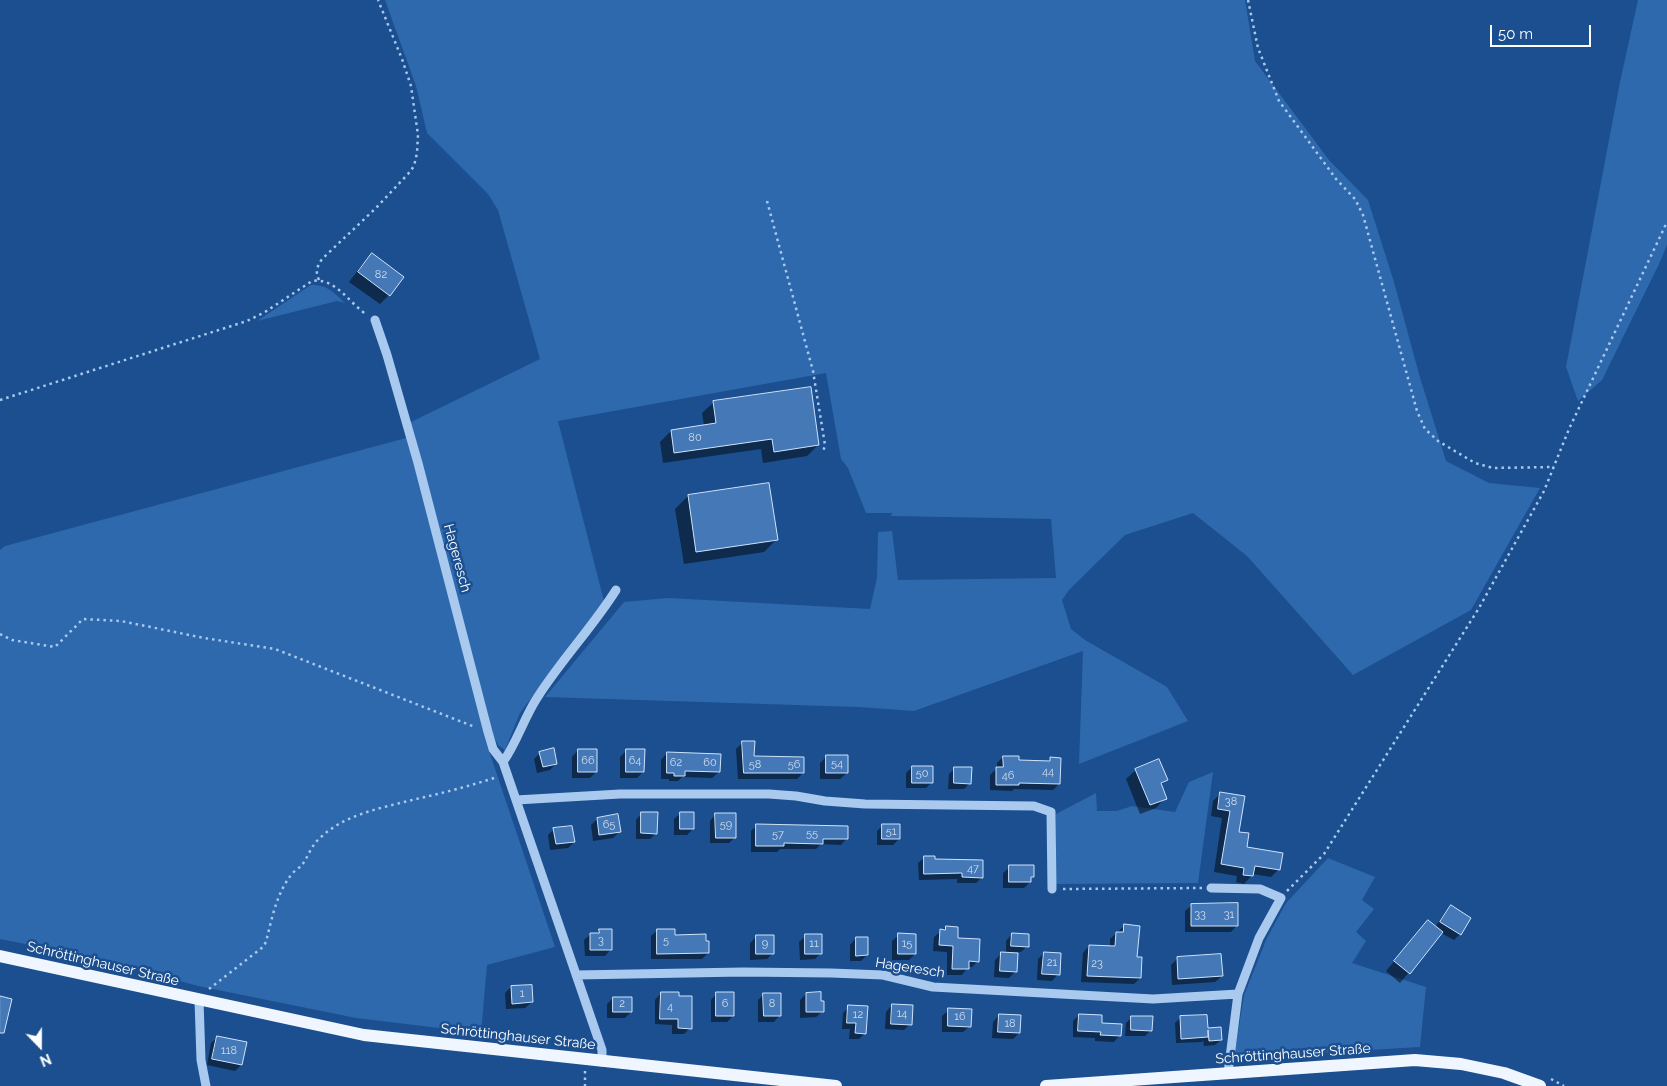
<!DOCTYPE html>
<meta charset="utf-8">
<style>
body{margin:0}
#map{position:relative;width:1667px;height:1086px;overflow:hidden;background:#1b4f8f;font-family:Raleway,sans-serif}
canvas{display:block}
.north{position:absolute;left:15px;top:1021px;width:50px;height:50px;-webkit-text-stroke:4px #1b4f8f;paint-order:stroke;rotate:158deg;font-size:14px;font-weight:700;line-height:20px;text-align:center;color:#fff}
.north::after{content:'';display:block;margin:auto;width:18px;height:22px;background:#fff;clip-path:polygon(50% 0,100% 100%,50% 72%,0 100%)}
.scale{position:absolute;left:1490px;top:25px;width:101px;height:22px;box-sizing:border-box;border:2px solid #fff;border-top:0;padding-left:6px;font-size:15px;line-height:18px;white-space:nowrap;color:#fff;-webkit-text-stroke:4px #1b4f8f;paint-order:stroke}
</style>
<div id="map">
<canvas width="1667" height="1086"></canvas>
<div class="north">N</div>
<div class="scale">50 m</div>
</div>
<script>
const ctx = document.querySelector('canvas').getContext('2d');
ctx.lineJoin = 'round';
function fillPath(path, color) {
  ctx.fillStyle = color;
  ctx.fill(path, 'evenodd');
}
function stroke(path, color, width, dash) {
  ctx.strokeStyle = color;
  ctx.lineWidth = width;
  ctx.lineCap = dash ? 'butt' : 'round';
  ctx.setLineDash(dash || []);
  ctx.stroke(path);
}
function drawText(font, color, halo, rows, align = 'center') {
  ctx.font = font + ' Raleway,sans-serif';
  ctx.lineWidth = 5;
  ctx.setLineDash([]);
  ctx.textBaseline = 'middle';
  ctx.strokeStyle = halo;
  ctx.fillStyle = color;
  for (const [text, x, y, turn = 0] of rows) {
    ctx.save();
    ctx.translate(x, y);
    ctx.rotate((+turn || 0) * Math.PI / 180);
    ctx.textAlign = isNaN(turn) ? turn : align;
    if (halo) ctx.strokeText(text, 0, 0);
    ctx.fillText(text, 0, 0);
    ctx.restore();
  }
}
fillPath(new Path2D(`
 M385,0h860l10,61 74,99 39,40 26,82 25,92 27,87 43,22 51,5 -69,122 -118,65 -106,-119 -54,-43 -68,22 -56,55 -7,10 9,29 14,11 82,47 21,34 -109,43 4,-113 -169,60 -56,-4 -313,-10 79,-95 44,-4 202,11 7,-31 1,-46 14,-1 6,49 158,-2 -5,-59 -160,-3 1,-3h-26l-18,-45 -7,-9 -15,-86 -268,48 46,180 -84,112 -15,37 -7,-5 -4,-8 -9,2 70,208 -68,18 -6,68 -125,-15 -158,-32 -106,-29 -92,-18v-389l5,-4 401,-108 5,-16 129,-63 -42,-149 -10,-16 -61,-61 -11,-47z
 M1638,0h29v245l-8,19 -57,116 -24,21 -12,-34 54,-285z
 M311,285c17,0 22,7 34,18l-8,-2 -80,20z
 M1213,772l-15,111 -142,1v-70l40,-21 1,18h20l15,-5 43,6 14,-30z
 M1328,858l47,19 -13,23 12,9 -18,23 10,9 -14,22 74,24 -6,60 -186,11 10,-63 23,-57 19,-35z`), '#2e69ad');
fillPath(new Path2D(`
 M372,255l17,40 -9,9 -31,-22 13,-17z
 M714,402l104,43 -11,11 -44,7 -2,-14 -98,14 -3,-21 11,-11 33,-5 -2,-13z
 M688,496l89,43 -13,13 -80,12 -9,-55z
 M743,742l10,15 50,16 -6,6h-59l-2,-30z
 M578,750l18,22 -6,6h-18v-21z
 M627,750l16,22 -6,6h-17v-21z
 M540,753l16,10 -6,7 -13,3 -3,-14z
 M667,753l52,19 -7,6 -30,-1 -4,4h-9v-2h-8v-19z
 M826,757l21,16 -7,6h-20v-16z
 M1003,757l15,4 29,1 4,-4 8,26 -6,6 -39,-1 -2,2 -22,-1v-15l7,-7v-5z
 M912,767l20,15 -6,6h-20v-15z
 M955,768l15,15 -6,6h-16l1,-15z
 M1136,770l30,10 -6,6 5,12 -9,10 -16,6 -14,-35z
 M1221,793l22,4 -5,36 8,15 33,21 -8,8 -18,-3 -9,10 -8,-2 1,-6 -23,-4 8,-54 -11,-2 2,-15z
 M642,813l14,20 -6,6h-14v-19z
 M681,813l12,16 -6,6h-13v-16z
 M716,814l19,23 -6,6h-19v-22z
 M597,819l22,13 -6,6 -20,3 -2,-16z
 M757,825l90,13 -6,7 -20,-1 -5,5h-36l-3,3h-26v-21z
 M883,825l16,14 -6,6h-16v-14z
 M554,829l20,13 -6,6 -18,2 -2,-15z
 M925,857l8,3 49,17 -6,6h-19v-4l-38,1 -1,-17z
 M1010,867l22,9 -2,6 -6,6h-21v-15z
 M1192,905l45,20 -6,7h-46v-21z
 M1451,906l19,12 -10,16 -6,6 -13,-7 -41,50 -14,-12 42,-49 7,5 10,-14z
 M1124,926l16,52 -6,6 -53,-2 2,-29 6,-7 21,1v-8z
 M946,927l32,34 -6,6h-4l-6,8h-15v-23l-14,-1 1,-14z
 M600,930l11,19 -6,7h-20l-1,-16 7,-6h5z
 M658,930l50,23 -6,6h-51v-23z
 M1012,934l15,12 -6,6h-5l-1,20 -6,6 -15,-1 1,-17 6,-6h5v-13z
 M899,935l16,19 -6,6h-17v-19z
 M806,936l15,17 -6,6 -15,1 -1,-18z
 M756,937l17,16 -6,6 -17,1v-17z
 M856,938l11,17 -6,6h-11v-16z
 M1044,953l14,21 -6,7 -15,-1 1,-21z
 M1177,959l45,17 -7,6 -43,3 -1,-20z
 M511,987l21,15 -7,6 -19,1 -1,-16z
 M661,993l29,35 -6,6h-12v-9l-17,-1v-24z
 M717,993l16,23 -6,6h-16v-22z
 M764,994l16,21 -6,7h-16v-22z
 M806,994l14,8 3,9 -7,6 -16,1v-18z
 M613,998l18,14 -6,6h-18v-14z
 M892,1005l18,19 -6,6 -19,-1 1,-17z
 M849,1007l16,26 -6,6h-10l1,-10h-8l1,-16z
 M949,1010l21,16 -7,6h-21v-16z
 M999,1015l20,18 -6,6 -21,-1 1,-16z
 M1079,1015l22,9 19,11 -6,7 -19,-1v-3l-22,-1v-16z
 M1132,1017l19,13 -6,6h-20l1,-13z
 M1180,1018l27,12 13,-1 1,11 -6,5 -11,1 -1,-6 -1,2 -26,1 -1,-20z
 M218,1037l23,28 -6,6 -28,-6 4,-22z`), '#0007');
const building = new Path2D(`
 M372,253l32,24 -14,19 -32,-24z
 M811,387l8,58 -45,7 -2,-13 -98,14 -3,-23 45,-7 -3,-22z
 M769,483l9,57 -82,12 -8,-57z
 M742,741h13l-1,15 50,1v16h-60z
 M554,748l3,16 -14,3 -4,-15z
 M578,749h19v23h-19z
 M626,749h19l-1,23h-18z
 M667,752l54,2 -1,18 -35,-1v5h-11v-3h-7z
 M826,755h22v18h-22z
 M1003,756h16v4l31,1v-4l11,1 -1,26 -41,-1v2h-23v-18h7z
 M1159,759l9,21 -7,3 6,16 -17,6 -15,-36z
 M912,766h21v17h-21z
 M954,767h18l-1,17 -17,-1z
 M1220,792l25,4 -6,36 10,1 -2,14 36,6 -3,17 -25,-4 -2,10 -10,-1 1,-7 -23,-4 9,-53 -12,-2z
 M641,812h17l-1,22 -16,-1z
 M680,812h14v17h-14z
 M715,813h21v25h-20z
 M618,814l3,18 -22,3 -2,-17z
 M756,824l92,2v13h-25v5l-39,-1v3h-28z
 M882,824h18v15h-18z
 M572,826l3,16 -19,2 -3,-16z
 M924,856h11v3l48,1v18l-21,-1v-4l-38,1z
 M1009,865h25v12h-3v5h-22z
 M1238,903v23h-47v-22z
 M1451,905l20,13 -10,17 -21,-13z
 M1428,920l15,12 -33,42 -16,-13z
 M1124,924l16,2 -3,31h5l-1,21 -54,-2 2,-31 26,1 1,-14h7z
 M946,926l12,1v11l22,1 -1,23 -10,-1v8h-17l1,-23 -14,-1 1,-16 5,1z
 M599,929h13v21h-22v-17h9z
 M657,929h18v6l31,-1v7h3v12l-52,1z
 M898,933l18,1v20h-18z
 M1012,933l17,1v13l-18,-1z
 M805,934h17v20h-17z
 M756,935h18v19h-18z
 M856,937h12v18l-12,1z
 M1001,952l17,1 -1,19 -17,-1z
 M1044,952l17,1 -1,22 -18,-1z
 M1221,954l2,22 -45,3 -1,-22z
 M532,985l1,17 -21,2 -1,-18z
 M661,992h18v4h13v33l-14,-1v-9h-18z
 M716,992h18v24h-18z
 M821,992v9h3v11h-18v-19z
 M763,993h18v23h-17z
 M0,996l12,3 -8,34h-4z
 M613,997h19v15h-19z
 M892,1004l21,1 -1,20 -21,-1z
 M848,1005l20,1 -2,28 -11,-1 1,-10h-9z
 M948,1008l24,1 -1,18 -23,-1z
 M999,1014l22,1 -1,18 -22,-1z
 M1079,1014l23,1v8l20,1 -1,12 -21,-1 1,-3 -23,-1z
 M1207,1015l1,13 13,-1 1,13 -13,1 -1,-11v7l-27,2 -1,-23z
 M1131,1016h22l-1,15 -21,-1z
 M217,1036l30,6 -5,23 -30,-6z`);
fillPath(building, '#4478b7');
stroke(building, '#cfe3fa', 1);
stroke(new Path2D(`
 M1248,0l10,48 21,53 57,78 19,20 8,16 54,196 8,18 13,12 37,22 18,5 61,-1
 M767,201l46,170 12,74 -2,7
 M319,280c-4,-9 -2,-13 3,-21l54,-51 32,-34 6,-8 3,-13 1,-18 -7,-49 -9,-27 -24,-59
 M0,400l247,-79 18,-9 47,-31c23,-4 37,22 55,34
 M0,634l12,6 43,7 28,-28 38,2 83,17 71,11 200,78
 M1063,889l139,-1
 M1287,891l37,-37 155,-246 65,-117 25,-62 98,-207
 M209,989l54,-42 3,-5c6,-24 10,-47 25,-67 3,-4 8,-7 11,-10 6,-8 9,-19 17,-26 25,-25 63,-31 97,-40 27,-6 54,-13 81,-22
 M585,1071v15
 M1551,1079l13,7`), '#a9c9ee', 2.5, [2.5, 4]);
stroke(new Path2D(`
 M375,320l12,35 31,108 70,269 5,17 10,13 13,38 104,-6h149l27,2 29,5 40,3 169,2 17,6 1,77
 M503,762c14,-20 21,-44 34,-64 24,-38 55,-70 79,-108
 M516,800l86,250v12
 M1211,888l49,1 21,9 -22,40 -21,56 -10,79
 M576,975l167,-3 88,1 52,2 50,12 220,12 85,-5
 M199,1000l2,60 5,26`), '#a9c9ee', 9);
stroke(new Path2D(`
 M0,956l364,79 472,51
 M1046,1086l369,-26 46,4 43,9 36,13`), '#f0f6ff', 12);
drawText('11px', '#d0dded', null, [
 ["82",381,275],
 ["80",695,438],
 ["66",588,761],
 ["64",635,761],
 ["62",676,763],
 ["60",710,763],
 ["54",837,764],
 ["58",755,765],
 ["56",794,765],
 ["44",1048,772],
 ["50",922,774],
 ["46",1008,776],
 ["38",1231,802],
 ["65",609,825],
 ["59",726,825],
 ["51",891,832],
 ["55",812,834],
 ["57",778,835],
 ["47",973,869],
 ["33",1200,915],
 ["31",1229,915],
 ["3",601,941],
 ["5",666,941],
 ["9",765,944],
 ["11",814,944],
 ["15",907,944],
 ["21",1052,963],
 ["23",1097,964],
 ["1",522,994],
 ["2",622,1004],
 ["6",725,1004],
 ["8",772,1004],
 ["4",670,1007],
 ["14",902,1014],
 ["12",858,1015],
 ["16",960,1017],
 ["18",1010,1024],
 ["118",229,1051]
]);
drawText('14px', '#fff', '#1b4f8f', [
 ["Hageresch",457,558,75],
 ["Schröttinghauser Straße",103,964,13],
 ["Hageresch",910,968,9],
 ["Schröttinghauser Straße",518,1037,6],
 ["Schröttinghauser Straße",1293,1054,-4]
]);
</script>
